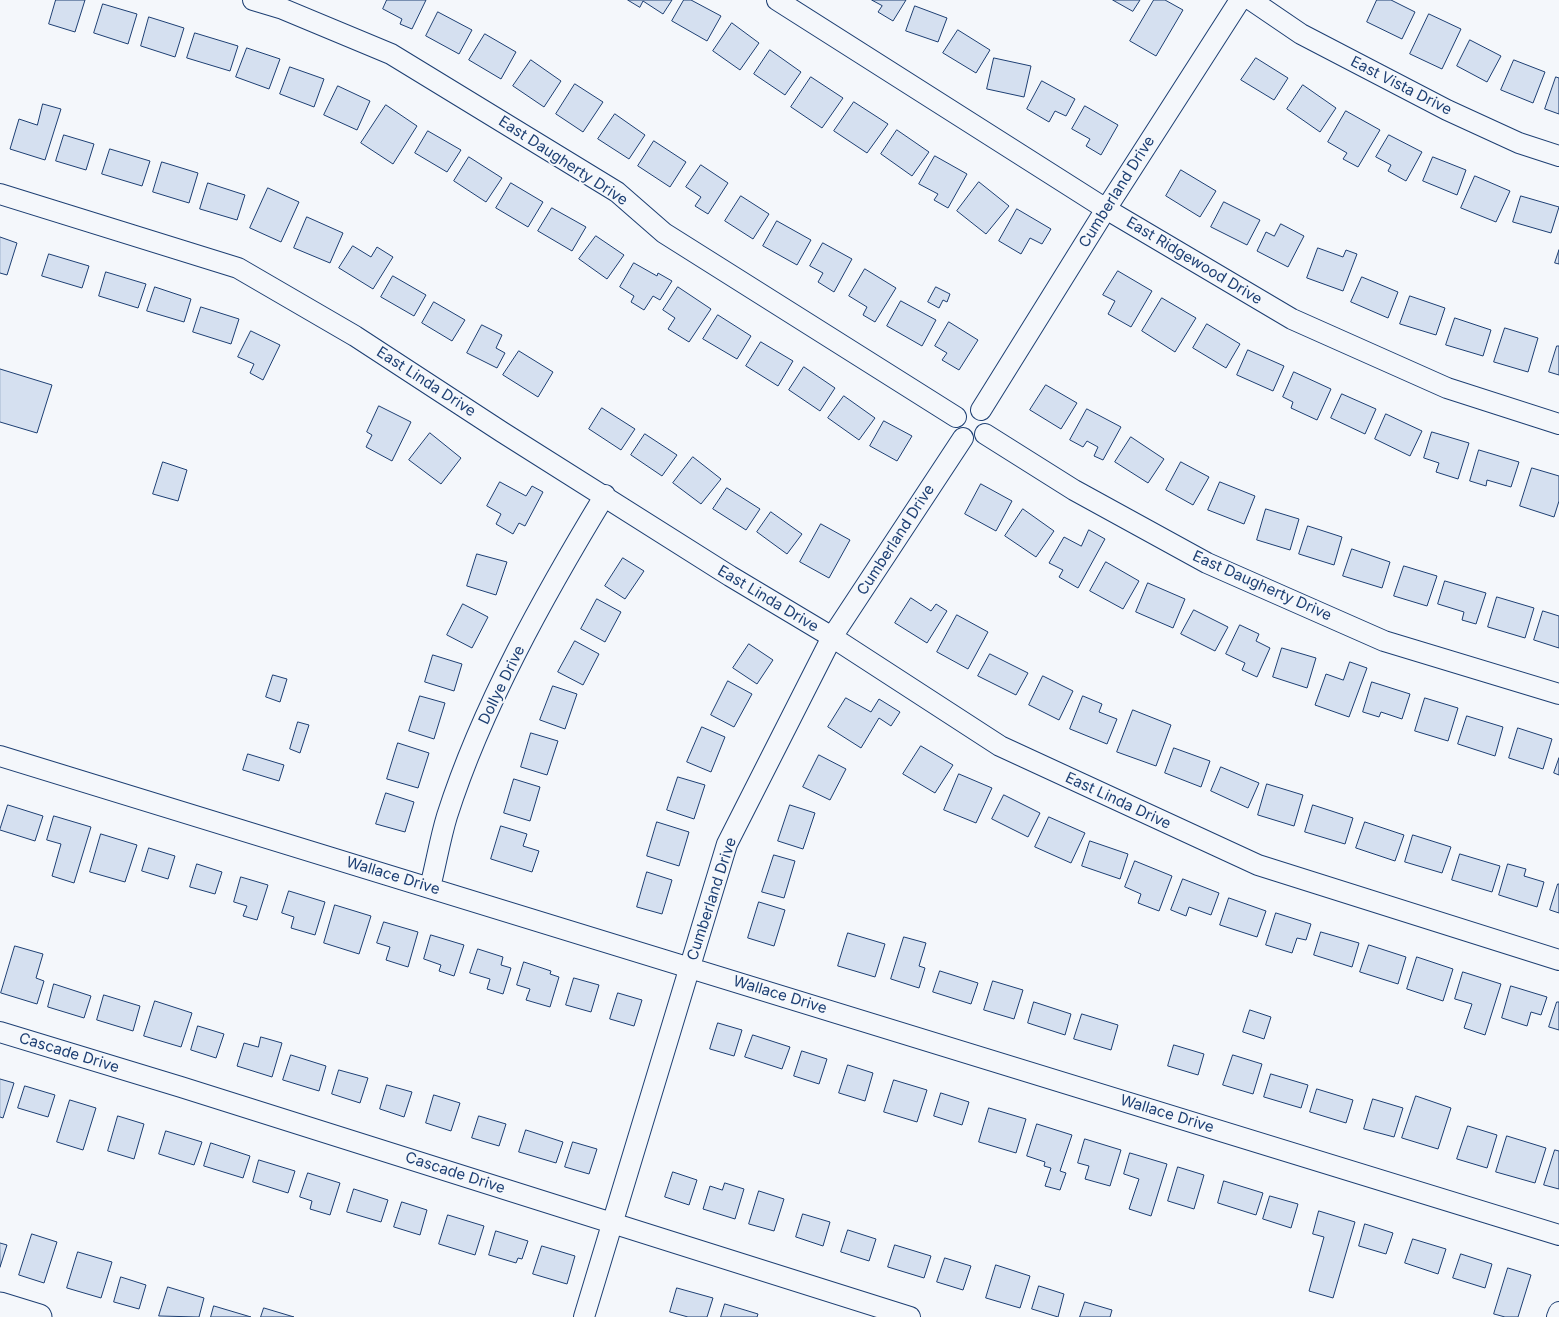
<!DOCTYPE html>
<style>
body{margin:0}
canvas{display:block;background:#f4f7fb}
</style>
<canvas width="1559" height="1317"></canvas>
<script>
const ctx = document.querySelector('canvas').getContext('2d');
ctx.lineJoin = 'round';
function fillPath(path, color) {
  ctx.fillStyle = color;
  ctx.fill(path, 'evenodd');
}
function stroke(path, color, width, dash) {
  ctx.strokeStyle = color;
  ctx.lineWidth = width;
  ctx.lineCap = dash ? 'butt' : 'round';
  ctx.setLineDash(dash || []);
  ctx.stroke(path);
}
function drawText(font, color, halo, rows, align = 'center') {
  ctx.font = font + ' Inter,sans-serif';
  ctx.lineWidth = 4;
  ctx.setLineDash([]);
  ctx.textBaseline = 'middle';
  ctx.strokeStyle = halo;
  ctx.fillStyle = color;
  for (const [text, x, y, turn = 0] of rows) {
    ctx.save();
    ctx.translate(x, y);
    ctx.rotate((+turn || 0) * Math.PI / 180);
    ctx.textAlign = isNaN(turn) ? turn : align;
    if (halo) ctx.strokeText(text, 0, 0);
    ctx.fillText(text, 0, 0);
    ctx.restore();
  }
}
const building = new Path2D(`
 M56,0h29l-10,32 -26,-8z
 M387,0h39l-14,29 -12,-5 2,-5 -19,-10z
 M628,0h44l-9,14 -20,-13 -3,6z
 M684,0h7l30,16 -14,25 -35,-20z
 M872,0h34l-13,21 -15,-9 4,-6z
 M1113,0h27l-7,11z
 M1154,0h11l18,10 -27,46 -26,-15z
 M1377,0h14l24,12 -13,27 -35,-17z
 M103,4l34,10 -9,30 -34,-11z
 M915,6l32,12 -9,24 -32,-11z
 M438,12l34,18 -13,24 -33,-18z
 M1429,14l32,15 -19,40 -32,-15z
 M149,17l35,11 -9,29 -34,-11z
 M732,23l27,20 -19,27 -27,-19z
 M958,30l32,20 -14,23 -33,-20z
 M195,33l43,13 -8,25 -43,-13z
 M485,34l31,18 -15,27 -32,-19z
 M1470,40l31,16 -14,26 -30,-16z
 M247,48l33,11 -11,30 -33,-12z
 M770,50l31,22 -16,23 -31,-21z
 M994,58l37,8 -7,31 -37,-8z
 M1256,58l32,20 -14,22 -33,-20z
 M531,60l30,21 -17,26 -31,-21z
 M1514,60l31,12 -12,31 -32,-13z
 M290,67l34,12 -10,28 -34,-13z
 M811,77l32,21 -21,30 -31,-21z
 M1556,77l3,1v36l-14,-5z
 M1042,81l33,18 -9,17 -11,-5 -6,11 -22,-13z
 M575,84l28,18 -20,30 -27,-18z
 M1303,85l33,23 -16,24 -33,-23z
 M338,86l32,15 -13,29 -33,-15z
 M854,102l34,22 -21,29 -33,-22z
 M43,104l18,5 -16,51 -35,-11 9,-30 18,6z
 M386,105l31,21 -24,38 -32,-21z
 M1085,106l33,19 -17,30 -15,-9 4,-7 -18,-10z
 M1346,111l34,19 -22,37 -15,-8 4,-6 -19,-11z
 M615,114l30,21 -16,24 -31,-20z
 M897,130l32,22 -17,24 -31,-22z
 M428,131l33,19 -14,22 -32,-19z
 M64,135l30,9 -8,26 -30,-9z
 M1389,135l33,17 -16,29 -18,-10 3,-6 -15,-8z
 M654,141l32,21 -16,25 -32,-21z
 M110,149l40,12 -8,25 -40,-12z
 M935,156l32,18 -19,34 -14,-8 4,-6 -19,-10z
 M469,157l33,21 -16,24 -32,-21z
 M1433,157l33,13 -9,25 -34,-14z
 M162,162l36,11 -9,30 -36,-11z
 M701,165l27,18 -20,31 -13,-8 6,-9 -15,-10z
 M1181,170l35,21 -16,26 -34,-21z
 M1475,176l35,15 -14,31 -35,-14z
 M979,182l30,24 -23,28 -29,-23z
 M208,183l37,12 -8,25 -37,-11z
 M511,183l32,19 -15,25 -32,-19z
 M268,188l31,14 -18,40 -31,-14z
 M741,196l28,18 -16,25 -28,-18z
 M1521,196l38,11 -8,26 -38,-11z
 M1224,202l36,18 -13,25 -36,-18z
 M552,208l34,19 -14,24 -34,-20z
 M1017,209l34,20 -9,15 -12,-6 -9,16 -22,-13z
 M307,217l36,16 -13,30 -36,-15z
 M777,221l34,19 -14,25 -34,-19z
 M1281,224l23,12 -16,31 -31,-16 9,-19 8,4z
 M596,236l28,19 -17,24 -28,-20z
 M0,237l17,6 -10,32 -7,-2z
 M823,243l29,16 -18,33 -16,-10 5,-9 -13,-7z
 M353,246l18,11 6,-10 16,10 -20,32 -34,-21z
 M1318,248l25,9 3,-7 11,4 -14,37 -36,-13z
 M1559,250v14l-4,-1z
 M49,254l40,12 -7,22 -40,-12z
 M634,263l23,13 1,-3 14,8 -12,19 -7,-4 -9,14 -13,-8 3,-6 -14,-9z
 M865,269l31,19 -21,34 -12,-7 4,-8 -18,-11z
 M1118,271l34,20 -21,36 -23,-13 7,-13 -12,-6z
 M106,272l40,12 -8,24 -39,-12z
 M393,276l33,19 -12,21 -33,-19z
 M1362,277l36,15 -10,26 -37,-16z
 M155,287l36,12 -7,23 -37,-11z
 M678,287l33,22 -22,33 -21,-13 7,-11 -12,-8z
 M936,287l14,7 -3,8 -4,-2 -4,8 -11,-6z
 M1410,296l35,12 -9,27 -36,-11z
 M1162,298l34,20 -21,34 -33,-21z
 M901,301l35,19 -14,26 -35,-20z
 M434,302l31,18 -13,21 -30,-18z
 M201,307l38,12 -8,25 -38,-12z
 M718,315l33,21 -14,23 -34,-20z
 M1455,318l36,12 -8,26 -37,-11z
 M949,322l29,18 -19,30 -17,-10 5,-7 -12,-7z
 M1207,324l33,20 -14,24 -33,-20z
 M482,325l20,10 -6,13 9,5 -8,15 -30,-15z
 M1505,328l33,10 -10,34 -34,-10z
 M251,331l29,14 -17,35 -13,-7 4,-9 -16,-7z
 M761,342l32,19 -15,25 -32,-20z
 M1557,346h2v29l-10,-3z
 M1248,350l36,16 -11,25 -36,-16z
 M519,351l34,21 -15,25 -35,-22z
 M804,367l31,21 -15,23 -31,-21z
 M0,369l52,16 -15,48 -37,-11z
 M1294,372l37,17 -14,31 -26,-12 2,-6 -10,-5z
 M1046,385l31,18 -16,26 -31,-19z
 M1342,394l34,15 -11,25 -34,-16z
 M844,396l31,22 -16,22 -31,-22z
 M379,406l32,16 -19,39 -26,-14 6,-12 -5,-3z
 M602,408l33,21 -14,21 -32,-21z
 M1087,409l34,18 -18,33 -9,-4 4,-9 -11,-6 -4,6 -13,-7z
 M1386,414l36,17 -12,25 -35,-17z
 M884,421l28,15 -15,25 -27,-15z
 M1432,432l37,11 -11,36 -22,-7 3,-9 -15,-5z
 M430,433l31,25 -20,26 -32,-24z
 M645,434l32,21 -15,21 -31,-21z
 M1131,437l33,22 -16,24 -33,-21z
 M1479,450l40,12 -8,25 -24,-7 -1,6 -16,-5z
 M693,457l28,22 -20,25 -28,-21z
 M163,462l24,8 -9,31 -25,-7z
 M1181,462l28,15 -16,28 -27,-15z
 M1532,468l27,8v25l-5,16 -34,-11z
 M500,482l26,14 6,-10 11,6 -18,34 -6,-3 -6,11 -17,-10 5,-10 -14,-8z
 M1220,482l35,14 -11,28 -36,-14z
 M981,484l31,17 -16,30 -31,-17z
 M727,488l33,21 -14,21 -33,-21z
 M1023,509l31,22 -18,26 -31,-21z
 M1266,509l33,10 -9,31 -33,-10z
 M771,512l31,22 -15,20 -30,-22z
 M821,524l29,16 -21,38 -29,-16z
 M1308,526l34,11 -8,28 -35,-11z
 M1089,530l16,9 -27,49 -19,-11 4,-7 -14,-7 15,-26 17,9z
 M1352,549l38,13 -8,26 -39,-12z
 M477,554l30,8 -11,33 -29,-9z
 M623,558l21,13 -19,28 -20,-13z
 M1106,562l33,19 -16,28 -33,-18z
 M1404,566l33,10 -10,30 -33,-10z
 M1445,581l41,12 -10,31 -14,-4 2,-8 -26,-8z
 M1148,583l37,16 -12,29 -37,-16z
 M1497,597l37,11 -9,30 -37,-11z
 M911,598l20,13 5,-7 11,7 -20,32 -32,-20z
 M597,599l24,13 -16,30 -24,-13z
 M463,604l25,13 -16,31 -25,-13z
 M1194,610l34,17 -13,24 -34,-17z
 M1543,611l16,5v32l-25,-8z
 M957,615l31,17 -20,37 -31,-17z
 M1240,625l19,9 -3,7 14,7 -13,29 -15,-7 3,-7 -19,-9z
 M575,641l24,13 -16,31 -25,-13z
 M749,644l24,16 -16,24 -24,-16z
 M1282,648l34,10 -9,30 -34,-11z
 M990,654l38,19 -12,22 -38,-19z
 M433,655l29,9 -8,27 -29,-9z
 M1350,662l17,6 -18,49 -34,-12 11,-31 17,6z
 M273,675l14,4 -7,23 -14,-5z
 M1043,676l30,15 -14,29 -30,-15z
 M728,681l24,13 -18,33 -23,-12z
 M1372,682l38,12 -8,25 -21,-7 -2,5 -16,-5z
 M553,686l24,8 -12,35 -25,-9z
 M420,696l25,7 -11,36 -25,-8z
 M1083,696l19,8 -3,8 18,7 -10,25 -37,-15z
 M846,698l25,14 8,-13 21,13 -9,14 -12,-8 -18,30 -33,-21z
 M1425,698l33,10 -10,33 -33,-10z
 M1133,710l38,15 -15,41 -39,-14z
 M1467,716l36,11 -8,29 -37,-12z
 M298,722l11,3 -9,28 -10,-4z
 M702,727l23,10 -14,35 -24,-10z
 M1518,728l34,11 -9,30 -34,-11z
 M531,733l27,8 -11,34 -26,-8z
 M398,743l31,10 -11,35 -31,-9z
 M921,746l32,19 -18,28 -32,-19z
 M1174,748l36,13 -9,26 -36,-14z
 M248,754l36,11 -5,16 -36,-11z
 M819,755l27,14 -16,31 -27,-13z
 M1559,758v17l-5,-2z
 M1221,767l38,16 -11,25 -37,-17z
 M959,774l33,14 -16,35 -32,-13z
 M678,777l27,8 -11,34 -27,-9z
 M514,779l26,8 -10,34 -26,-8z
 M1267,784l36,11 -9,31 -36,-11z
 M386,793l28,9 -9,30 -29,-8z
 M1004,795l36,18 -12,24 -36,-18z
 M8,805l35,11 -8,25 -35,-11z
 M790,805l25,8 -12,36 -25,-8z
 M1313,805l40,13 -8,26 -40,-12z
 M54,816l37,11 -17,56 -22,-7 9,-32 -14,-4z
 M1049,817l36,16 -14,30 -36,-16z
 M657,822l32,10 -10,34 -32,-10z
 M1365,822l39,13 -9,26 -39,-13z
 M501,826l26,8 -4,12 16,5 -7,21 -41,-13z
 M101,834l36,11 -12,37 -35,-10z
 M1413,835l38,12 -9,26 -37,-11z
 M1090,841l38,13 -8,25 -38,-13z
 M149,848l26,8 -7,23 -26,-8z
 M1460,854l40,12 -8,26 -40,-12z
 M774,855l21,6 -11,37 -22,-6z
 M1135,861l37,15 -13,35 -21,-8 3,-9 -16,-7z
 M197,864l25,8 -7,22 -25,-7z
 M1508,864l18,5 -2,7 20,6 -7,25 -38,-12z
 M647,872l25,8 -10,34 -25,-7z
 M241,877l27,8 -11,35 -14,-4 4,-10 -13,-4z
 M1183,879l36,14 -8,22 -22,-8 -3,9 -15,-6z
 M1558,884h1v29l-9,-3z
 M289,891l36,11 -10,33 -24,-7 3,-11 -12,-4z
 M1229,898l37,13 -9,26 -37,-12z
 M759,902l26,8 -11,36 -26,-8z
 M335,905l36,11 -12,38 -35,-11z
 M1276,913l35,11 -5,16 -9,-2 -5,15 -26,-8z
 M384,922l34,10 -10,35 -22,-7 4,-13 -13,-4z
 M1321,932l38,11 -7,24 -38,-12z
 M848,933l37,11 -10,33 -37,-11z
 M431,935l33,10 -10,31 -15,-5 2,-6 -17,-6z
 M904,937l22,6 -7,23 6,2 -6,20 -28,-9z
 M1369,945l37,12 -8,27 -38,-12z
 M15,946l28,8 -7,24 8,3 -7,23 -36,-11z
 M478,949l25,8 -2,8 10,3 -8,26 -16,-5 3,-10 -20,-6z
 M1417,957l36,12 -10,32 -36,-12z
 M524,962l27,9 -1,3 9,3 -9,30 -24,-7 4,-11 -13,-4z
 M940,971l38,12 -7,21 -38,-12z
 M1463,972l38,12 -16,51 -21,-7 8,-24 -17,-5z
 M574,978l25,7 -8,27 -25,-7z
 M993,981l30,9 -9,29 -30,-9z
 M54,984l37,12 -7,22 -36,-11z
 M1511,986l36,11 -6,18 -10,-3 -4,14 -25,-8z
 M618,993l24,7 -8,26 -24,-7z
 M104,995l36,11 -7,25 -36,-11z
 M155,1001l37,12 -11,34 -37,-11z
 M1034,1002l37,12 -6,21 -37,-12z
 M1557,1002h2v28l-10,-3z
 M1250,1010l21,7 -7,22 -21,-7z
 M1082,1014l36,11 -7,25 -37,-11z
 M718,1023l24,7 -8,26 -24,-7z
 M198,1026l26,8 -8,24 -25,-8z
 M753,1035l37,12 -8,22 -37,-12z
 M261,1037l21,6 -10,34 -35,-11 7,-23 14,4z
 M1174,1045l30,9 -6,21 -30,-9z
 M802,1051l25,8 -8,25 -25,-8z
 M291,1055l35,11 -7,25 -36,-11z
 M1233,1055l29,9 -9,30 -30,-9z
 M848,1065l25,8 -8,28 -26,-8z
 M339,1070l29,8 -8,25 -28,-9z
 M1271,1074l37,11 -7,23 -37,-11z
 M0,1079l14,4 -11,35 -3,-1z
 M894,1080l33,10 -10,32 -33,-10z
 M387,1085l25,7 -8,25 -24,-8z
 M25,1086l30,9 -7,22 -30,-9z
 M1317,1089l36,11 -7,23 -36,-11z
 M941,1093l28,9 -7,23 -28,-9z
 M434,1095l26,8 -9,28 -25,-8z
 M1416,1096l35,12 -13,41 -36,-11z
 M1373,1099l30,9 -9,29 -30,-8z
 M70,1100l26,8 -13,42 -26,-8z
 M989,1108l37,11 -10,34 -37,-11z
 M118,1116l26,8 -10,35 -26,-8z
 M479,1116l27,8 -7,22 -27,-8z
 M1037,1124l35,11 -12,36 6,2 -6,17 -15,-4 6,-18 -7,-2 1,-4 -18,-6z
 M1468,1126l29,9 -10,33 -30,-9z
 M526,1130l37,12 -7,21 -37,-11z
 M166,1131l36,11 -8,23 -35,-11z
 M1507,1136l39,12 -11,35 -39,-11z
 M1085,1139l36,11 -11,36 -25,-7 4,-13 -11,-3z
 M573,1142l24,7 -8,25 -24,-7z
 M211,1143l39,13 -7,22 -39,-12z
 M1555,1150l4,1v38l-15,-4z
 M1130,1153l37,11 -16,52 -22,-7 10,-30 -15,-5z
 M259,1160l36,11 -7,22 -35,-11z
 M1178,1167l26,8 -10,34 -26,-8z
 M673,1172l24,8 -8,25 -24,-8z
 M308,1173l32,10 -10,32 -20,-6 2,-8 -12,-4z
 M1224,1181l39,12 -7,22 -38,-12z
 M725,1183l19,6 -9,30 -32,-10 7,-23 12,4z
 M354,1189l34,11 -7,22 -34,-10z
 M759,1191l25,8 -10,32 -25,-7z
 M1270,1196l28,8 -7,24 -28,-9z
 M402,1202l25,8 -7,25 -26,-8z
 M1319,1211l36,11 -22,76 -24,-7 15,-54 -11,-3z
 M803,1214l27,8 -7,24 -27,-9z
 M448,1215l36,11 -9,29 -36,-11z
 M1365,1224l28,9 -7,21 -27,-8z
 M848,1230l28,9 -7,22 -28,-9z
 M496,1231l32,10 -6,18 -4,-1 -2,5 -27,-8z
 M32,1234l25,8 -13,41 -25,-8z
 M1413,1239l33,10 -8,25 -33,-11z
 M0,1243l7,2 -7,22z
 M895,1245l36,11 -7,22 -36,-11z
 M542,1246l33,10 -8,28 -34,-10z
 M78,1252l34,10 -11,36 -34,-10z
 M1461,1254l31,10 -7,24 -32,-10z
 M945,1258l26,8 -8,24 -26,-8z
 M996,1265l34,11 -10,32 -34,-10z
 M1508,1268l23,7 -13,42h-13l-11,-3z
 M121,1277l25,8 -7,24 -25,-7z
 M1039,1286l25,8 -6,23 -26,-8z
 M168,1287l36,11 -5,19 -40,-1z
 M677,1288l36,10 -6,19h-19l-18,-5z
 M1085,1302l27,8 -2,7h-30z
 M725,1304l33,10 -1,3h-36z
 M214,1306l37,11h-40z
 M264,1308l30,9h-33z`);
fillPath(building, '#d5e0f0');
stroke(building, '#1d3f73', 1);
const minor = new Path2D(`
 M253,0l30,9 108,45 226,138 47,41 292,184
 M777,0l329,209 186,110 155,69 112,36
 M1251,0l50,34 146,76 72,33 40,13
 M0,194l238,74 117,68 147,96 228,144 102,61 168,109 258,119 301,95
 M981,410l125,-201 134,-209
 M985,434l89,56 133,73 177,78 175,53
 M0,756l1559,479
 M430,887c6,-23 10,-48 17,-71 35,-110 98,-222 158,-321
 M0,1032l181,55 729,230
 M584,1317l143,-473 105,-207 131,-199
 M1557,1317l2,-5`);
const major = new Path2D(`
 M0,1305l39,12`);
stroke(minor, '#1d3f73', 22);
stroke(major, '#1d3f73', 27);
stroke(minor, '#f4f7fb', 20);
stroke(major, '#f4f7fb', 25);
drawText('15px', '#1d3f73', '#f4f7fb', [
 ["East Vista Drive",1401,86,27],
 ["East Daugherty Drive",563,161,33],
 ["Cumberland Drive",1117,192,-58],
 ["East Ridgewood Drive",1194,261,31],
 ["East Linda Drive",426,382,33],
 ["Cumberland Drive",896,540,-57],
 ["East Daugherty Drive",1262,586,24],
 ["East Linda Drive",768,599,31],
 ["Dollye Drive",502,685,-64],
 ["East Linda Drive",1118,801,25],
 ["Wallace Drive",393,876,17],
 ["Cumberland Drive",712,899,-72],
 ["Wallace Drive",780,995,17],
 ["Cascade Drive",69,1053,17],
 ["Wallace Drive",1167,1114,17],
 ["Cascade Drive",455,1173,18]
]);
</script>
